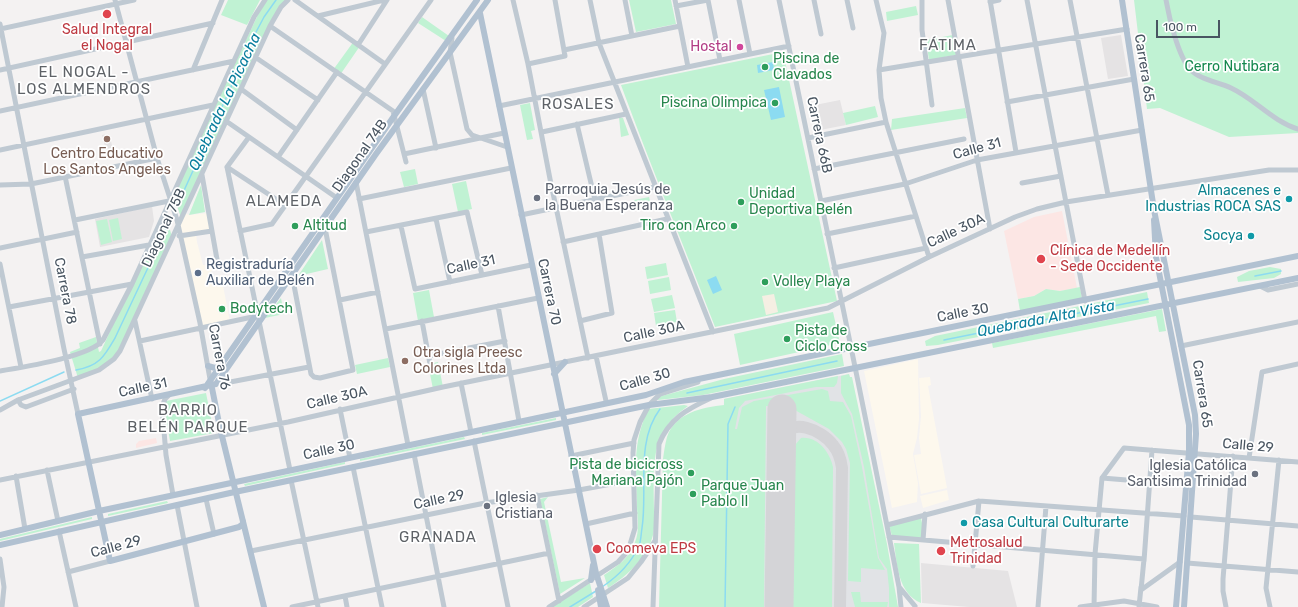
<!DOCTYPE html>
<meta charset="utf-8">
<style>
body{margin:0}
#map{position:relative;width:1298px;height:607px;overflow:hidden;background:#f4f2f2;font-family:Rubik,sans-serif}
canvas{display:block}
.scale{position:absolute;left:1156px;top:20px;width:64px;height:18px;box-sizing:border-box;border:2px solid #495561;border-top:0;padding-left:5px;font-size:12px;line-height:14px;white-space:nowrap;color:#495561;-webkit-text-stroke:3px #fff;paint-order:stroke}
</style>
<div id="map">
<canvas width="1298" height="607"></canvas>
<div class="scale">100 m</div>
</div>
<script>
const ctx = document.querySelector('canvas').getContext('2d');
ctx.lineJoin = 'round';
function fillPath(path, color) {
  ctx.fillStyle = color;
  ctx.fill(path, 'evenodd');
}
function stroke(path, color, width, dash) {
  ctx.strokeStyle = color;
  ctx.lineWidth = width;
  ctx.lineCap = dash ? 'butt' : 'round';
  ctx.setLineDash(dash || []);
  ctx.stroke(path);
}
function drawText(font, color, halo, rows, align = 'center') {
  ctx.font = font + ' Rubik,sans-serif';
  ctx.lineWidth = 3.5;
  ctx.setLineDash([]);
  ctx.textBaseline = 'middle';
  ctx.strokeStyle = halo;
  ctx.fillStyle = color;
  for (const [text, x, y, turn = 0] of rows) {
    ctx.save();
    ctx.translate(x, y);
    ctx.rotate((+turn || 0) * Math.PI / 180);
    ctx.textAlign = isNaN(turn) ? turn : align;
    if (halo) ctx.strokeText(text, 0, 0);
    ctx.fillText(text, 0, 0);
    ctx.restore();
  }
}
fillPath(new Path2D(`
 M184,213l5,2 20,-2 3,18 -16,3 1,8 6,23 8,-1 1,7 -4,2 1,4 12,-2 9,47 -29,6 -24,-101z
 M918,359l1,60 -2,19 -4,16 5,29 -1,19 -25,6 -28,-137z
 M930,377l1,8 -3,1 19,102 -26,6 -7,-39 7,-1 -2,-16 2,-22 -2,-38z
 M947,490l2,10 -26,8 -3,-12z`), '#fdf8ed');
fillPath(new Path2D(`
 M1121,35l7,41 -20,3 -7,-41z
 M840,100l6,25 -31,6 -5,-25z
 M109,134l4,15 -7,1 -4,-15z
 M152,206l2,15 -5,16 -49,10 -5,-28z
 M921,563l87,8 9,36h-48l-47,-4z`), '#e5e3e4');
fillPath(new Path2D(`
 M1062,211l15,77 -17,3 -14,-2 -12,7 -16,3 -14,-68 30,-14z
 M156,438l1,5 -21,5v-4l3,-3z`), '#fce6e4');
fillPath(new Path2D(`
 M849,374l35,172 10,61h-172l2,-208z`), '#e1e3e6');
fillPath(new Path2D(`
 M228,0h32l-13,25 -26,-10z
 M265,0h23l-7,7 -100,211 -8,-25z
 M629,0h42l5,24 -40,8z
 M1134,0h164v133l-69,4 -69,-29 -13,1z
 M916,6l2,9 -31,6 -1,-9z
 M422,17l27,19 -3,5 -28,-18z
 M953,35l3,20 -27,5 -3,-20z
 M354,41l6,5 -20,29 -7,-5z
 M783,52l54,249 -122,26c-31,-81 -64,-160 -94,-242z
 M530,103l5,27 -4,1 2,8 -6,1 -7,-35z
 M875,106l3,11 -32,8 -3,-12z
 M965,108l2,10 -76,12 1,-11z
 M619,117l4,1 6,17 -8,2z
 M415,169l3,15 -14,3 -4,-15z
 M466,181l6,28 -14,3 -6,-28z
 M201,185l4,27 -16,3z
 M649,197l2,8 -15,3 -2,-8z
 M165,212l7,25 -52,114 -14,15 -28,12 -8,-26 10,-4 -1,-5 17,-6 3,15 2,-1z
 M118,218l4,21 -9,2 -4,-21z
 M107,219l5,23 -11,3 -5,-24z
 M322,240l6,29 -30,7z
 M666,263l2,12 -21,4 -2,-12z
 M1270,267l11,2v5l-7,4 -36,4 -1,-5 12,-6z
 M669,277l2,13 -21,4 -2,-13z
 M1080,287l2,11 -62,13 -2,-12 16,-3 12,-7 14,2z
 M429,290l5,27 -16,4 -5,-28z
 M1147,292l2,11 -211,42 -12,1 -1,-5 10,-5z
 M672,295l3,13 -21,4 -3,-13z
 M281,298l3,16 -19,4z
 M1162,309l4,22 -7,1 -3,-16 -163,32 -1,-5z
 M675,310l2,12 -21,4 -2,-13z
 M833,312l7,31 -100,22 -6,-31z
 M842,354l2,12 -141,29 -45,5v-3l66,-18z
 M388,358l2,9 -33,7 -2,-9z
 M438,362l5,25 -10,2 -5,-25z
 M849,374l1,3h2l35,167 11,63h-9v-19l-2,-19 -8,-11 -15,-91 -12,-53 -11,-21v-17z
 M838,376l-1,7 -3,4h-18l-71,14 -6,7 -4,21h2l5,-22 12,-6 68,-12 6,2 2,10 13,1 8,14 11,51 16,91 7,12 -24,-2v14l-13,-1 2,-118 -4,-14 -4,-7 -13,-13 -36,-20 -27,-3 -2,201h-105l4,-148c1,-7 2,-15 4,-22 8,-24 36,-30 57,-32v-6z
 M206,393l8,40 -44,8 -6,-35 2,-5z
 M684,405l4,1c-40,27 -34,62 -34,105 0,7 1,17 -1,24 -6,23 -26,41 -45,53l-4,-13c13,-9 26,-17 31,-33 5,-11 2,-25 2,-36 -1,-38 -5,-61 11,-97z
 M556,418v2l-74,15v-2z
 M464,437l1,2 -105,22v-2z
 M801,438c17,-2 29,15 32,29l-1,140h-40l1,-155 2,-7z
 M345,462v2l-100,22 -1,-2z
 M548,497l-4,5 17,80 24,-4 -25,16 -20,-95z
 M167,501l1,2 -60,13v-2z
 M92,517v2l-92,22v-2z
 M921,518l2,10 -1,11 -30,-3 -3,-11z
 M894,543l25,1 2,59c-23,-10 -24,-38 -27,-60z
 M590,583l3,14 -15,10h-26z
 M851,592h9l1,10h27l-1,5h-32z`), '#c0f2d3');
fillPath(new Path2D(`
 M774,294l4,18 -12,3 -4,-19z`), '#f5efe3');
fillPath(new Path2D(`
 M773,62l1,8 -16,3 -1,-8z
 M779,87l6,30 -14,3 -7,-30z
 M716,276l6,14 -9,4 -6,-14z`), '#8cdbf1');
stroke(new Path2D(`
 M177,206l78,-172 9,-17 12,-17
 M1255,276l26,-5
 M944,340l204,-41
 M76,370c23,-4 28,-13 39,-32l53,-113
 M687,393l150,-32
 M0,401l64,-29
 M602,587c15,-10 29,-24 37,-41 2,-5 2,-12 3,-18 6,-38 -7,-86 18,-119
 M570,607l26,-16
 M725,607l3,-183 7,-17`), '#8cdbf1', 1.5);
stroke(new Path2D(`
 M782,439c8,-23 40,-9 51,6 6,7 8,15 9,23l-2,139`), '#d4d4d7', 12);
stroke(new Path2D(`
 M779,607l3,-198`), '#d4d4d7', 29);
stroke(new Path2D(`
 M115,0l42,158 20,62 23,103 10,56
 M295,0l90,64
 M513,0l15,64 22,115 38,179
 M590,0l9,43 114,289
 M625,0l7,36
 M675,0l13,67
 M708,0l12,60
 M739,0l11,54
 M779,0c41,196 82,391 120,587l2,20
 M814,0l7,34
 M847,0l6,28
 M876,0l8,33 -5,37 2,28 5,24 43,135
 M922,0v30l10,75
 M948,0l42,229
 M990,0l26,152
 M1027,0l58,301
 M1070,0l38,195
 M1166,0c3,17 12,56 24,69 10,11 28,13 41,19 24,11 41,33 67,41
 M990,2l9,-2
 M676,6l32,-6
 M318,16l66,-16
 M0,24l64,325 14,65
 M270,26l123,85 13,51
 M0,29l134,-29
 M452,38l-2,14 17,77 5,6 35,12
 M358,45l29,-45
 M564,50l116,-24
 M255,57l63,43
 M528,64l37,-8 -10,-56
 M0,70l213,-47
 M193,70l29,-70
 M879,70l248,-41
 M241,89l56,41
 M423,89l13,59
 M1007,102l127,-23
 M499,106l290,-60
 M0,111l234,-50
 M226,121l111,77
 M577,124l18,76
 M542,132l84,-18
 M808,138l78,-16
 M0,150l213,-45
 M404,154l100,-21
 M278,157l59,-85
 M227,167l63,303
 M227,167l58,38
 M227,167l22,-30
 M814,169l150,-30
 M202,175l16,90
 M65,176l35,168
 M356,182l52,263
 M1022,183l39,-7
 M0,185l31,-1 126,-26
 M359,199l152,-31
 M821,201l84,-17 72,-24 165,-30
 M521,215l134,-28
 M436,219l14,63
 M75,220l94,-19
 M401,226l14,63 116,-24
 M240,231l32,-7 159,-224
 M366,232l101,-20 15,63
 M827,234l89,-18
 M179,236l33,-5
 M563,242l104,-23
 M0,248l77,-16
 M82,257l67,-12
 M0,264l21,103
 M834,268l92,-20
 M292,275l19,99 3,3 6,1 33,-8 -28,-142
 M1260,286l8,4 30,-6
 M340,300l38,-8
 M498,306l21,115
 M9,307l123,-23
 M135,321l17,78
 M422,321l8,43
 M580,321l32,-8 -13,-79
 M386,329l152,-31
 M140,341l117,-25
 M1181,346l117,-24
 M428,356l77,-15
 M596,356l10,45
 M0,371c23,-4 90,-14 103,-31l29,-56 122,-267 11,-17
 M223,376l2,7 84,-16
 M461,383l10,49
 M169,395l-4,4 -3,8 4,48 7,40
 M18,400l3,5 5,2 48,-18
 M340,409l10,49
 M0,410l18,-10 81,-30 15,-11 6,-8 150,-325 11,-19 7,-7
 M474,441l34,166
 M414,454l30,153
 M571,456l63,-13
 M1249,458l13,-86 36,-8
 M353,467l29,140
 M47,470l11,51
 M16,476l9,53
 M1102,478l49,4
 M0,480l288,-58 155,-35 385,-79 101,-51 86,-40 22,-8 29,-7 203,-32h29
 M291,480l27,127
 M537,495l22,106
 M206,499l8,35
 M177,505l20,102
 M1191,517l107,9
 M586,524l49,-11
 M887,525l92,-24 205,15
 M59,531l17,76
 M889,537l255,22 -3,31 39,-28
 M923,540l2,-26
 M251,551l234,-48 94,-13 54,-10
 M0,559l4,28 -2,20
 M1144,561l8,-111
 M1187,563l111,9
 M973,566l6,-65
 M68,572l42,-11
 M900,588l15,18
 M345,596l2,11
 M292,607l257,-54
 M549,607l69,-45 10,-11 7,-23 -2,-75 1,-13 6,-18 9,-17 11,-11 38,-12
 M584,607l44,-29 13,-16 14,-21
 M653,607l6,-163c10,-25 28,-35 52,-46
 M1038,607l8,-101
 M1080,607l44,-6 33,6
 M1094,607l1,-53 7,-76 22,-30 174,14
 M1139,607l2,-20
 M1226,607l-3,-16v-12l10,-123
 M1270,607l-4,-19 13,-128`), '#bfc9d2', 5);
stroke(new Path2D(`
 M1122,0l32,210 41,205 1,19 -12,173
 M480,13l116,560 11,34
 M1154,220l2,37 33,168v27l-13,155
 M208,366l7,2 4,-1
 M554,374l11,-12
 M211,383l9,45 44,179
 M205,388l187,-269 85,-119
 M243,521v3l-4,3 -129,34 -32,-147 138,-30 160,-230 112,-154
 M0,535l99,-24 547,-116 38,-13 614,-126
 M0,545l230,-52 419,-88 63,-8 586,-119
 M591,580l2,-15
 M598,590l3,17`), '#b1c1d1', 6);
for (const [x, y, r, color] of [
 [107,14,5,"#e0444e"],
 [740,47,4,"#d1479c"],
 [765,67,4,"#2e9e5b"],
 [775,103,4,"#2e9e5b"],
 [107,139,4,"#8d6e63"],
 [537,198,4,"#6b7280"],
 [1289,199,4,"#0f9aa8"],
 [741,202,4,"#2e9e5b"],
 [295,226,4,"#2e9e5b"],
 [734,226,4,"#2e9e5b"],
 [1251,236,4,"#0f9aa8"],
 [1041,259,5,"#e0444e"],
 [198,273,4,"#5c6f8a"],
 [765,282,4,"#2e9e5b"],
 [222,309,4,"#2e9e5b"],
 [787,339,4,"#2e9e5b"],
 [405,361,4,"#8d6e63"],
 [691,473,4,"#2e9e5b"],
 [1255,474,4,"#6b7280"],
 [693,494,4,"#2e9e5b"],
 [487,506,4,"#6b7280"],
 [964,523,4,"#0f9aa8"],
 [597,549,5,"#e0444e"],
 [941,551,5,"#e0444e"]
]) {
  const dot = new Path2D();
  dot.arc(x, y, r, 0, 2 * Math.PI);
  ctx.fillStyle = color;
  ctx.fill(dot);
  stroke(dot, '#fff', 1.5);
}
drawText('14px', '#be3a42', '#fff', [
 ["Salud Integral",107,30,"center"],
 ["el Nogal",107,46,"center"],
 ["Clínica de Medellín",1050,251],
 ["- Sede Occidente",1050,267],
 ["Metrosalud",950,543],
 ["Trinidad",950,559],
 ["Coomeva EPS",606,549]
], 'left');
drawText('14px', '#b23c85', '#fff', [
 ["Hostal",732,47]
], 'right');
drawText('14px', '#27864d', '#fff', [
 ["Piscina de",773,59],
 ["Clavados",773,75],
 ["Piscina Olimpica",767,103,"right"],
 ["Unidad",749,194],
 ["Deportiva Belén",749,210],
 ["Altitud",303,226],
 ["Tiro con Arco",726,226,"right"],
 ["Volley Playa",773,282],
 ["Bodytech",230,309],
 ["Pista de",795,331],
 ["Ciclo Cross",795,347],
 ["Pista de bicicross",683,465,"right"],
 ["Mariana Pajón",683,481,"right"],
 ["Parque Juan",701,486],
 ["Pablo II",701,502]
], 'left');
drawText('14px', '#14884e', '#fff', [
 ["Cerro Nutibara",1232,67]
]);
drawText('14px', '#495561', '#fff', [
 ["Carrera 65",1144,68,81],
 ["Carrera 66B",819,135,78],
 ["Calle 31",977,149,-15],
 ["Diagonal 74B",360,156,-55],
 ["Diagonal 75B",164,228,-65],
 ["Calle 30A",956,231,-25],
 ["Calle 31",471,265,-12],
 ["Carrera 78",65,291,79],
 ["Carrera 70",549,292,78],
 ["Calle 30",963,313,-11],
 ["Calle 30A",654,332,-12],
 ["Carrera 76",219,357,79],
 ["Calle 30",645,380,-16],
 ["Calle 31",143,388,-12],
 ["Carrera 65",1202,394,81],
 ["Calle 30A",337,398,-13],
 ["Calle 29",1248,446,5],
 ["Calle 30",329,450,-12],
 ["Calle 29",439,500,-12],
 ["Calle 29",116,547,-15]
]);
drawText('14px', '#785e54', '#fff', [
 ["Centro Educativo",107,154],
 ["Los Santos Angeles",107,170],
 ["Otra sigla Preesc",413,353,"left"],
 ["Colorines Ltda",413,369,"left"]
]);
drawText('14px', '#5b616d', '#fff', [
 ["Parroquia Jesús de",545,190],
 ["la Buena Esperanza",545,206],
 ["Iglesia Católica",1247,466,"right"],
 ["Santisima Trinidad",1247,482,"right"],
 ["Iglesia",495,498],
 ["Cristiana",495,514]
], 'left');
drawText('14px', '#0d838f', '#fff', [
 ["Almacenes e",1281,191],
 ["Industrias ROCA SAS",1281,207],
 ["Socya",1243,236],
 ["Casa Cultural Culturarte",972,523,"left"]
], 'right');
drawText('14px', '#4e5e75', '#fff', [
 ["Registraduría",206,265],
 ["Auxiliar de Belén",206,281]
], 'left');
ctx.letterSpacing = '1px';
drawText('15px', '#5e6267', '#fff', [
 ["FÁTIMA",948,46],
 ["EL NOGAL -",84,73],
 ["LOS ALMENDROS",84,90],
 ["ROSALES",578,105],
 ["ALAMEDA",284,202],
 ["BARRIO",188,411],
 ["BELÉN PARQUE",188,428],
 ["GRANADA",438,538]
]);
ctx.letterSpacing = '0px';
drawText('italic 15px', '#087e9d', '#fff', [
 ["Quebrada La Picacha",225,102,-65],
 ["Quebrada Alta Vista",1046,319,-11]
]);
</script>
